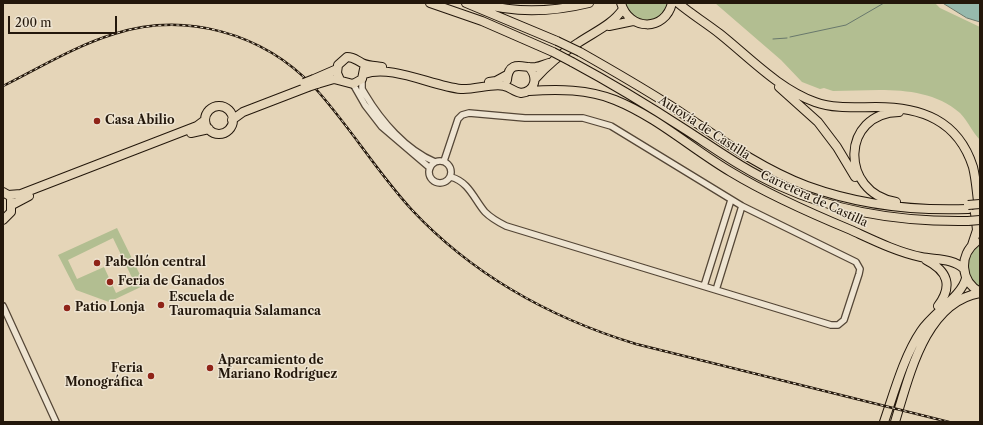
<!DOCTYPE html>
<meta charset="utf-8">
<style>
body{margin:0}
#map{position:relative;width:983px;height:425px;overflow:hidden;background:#e5d5b8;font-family:"Libre Caslon Text",serif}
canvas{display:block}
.frame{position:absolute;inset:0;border:4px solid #23170b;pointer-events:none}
.scale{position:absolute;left:8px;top:16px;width:109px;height:18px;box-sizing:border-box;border:2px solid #23170b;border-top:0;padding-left:5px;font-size:12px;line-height:14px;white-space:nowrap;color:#23170b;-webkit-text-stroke:3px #eee4d1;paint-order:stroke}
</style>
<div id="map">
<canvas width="983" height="425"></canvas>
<div class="frame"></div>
<div class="scale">200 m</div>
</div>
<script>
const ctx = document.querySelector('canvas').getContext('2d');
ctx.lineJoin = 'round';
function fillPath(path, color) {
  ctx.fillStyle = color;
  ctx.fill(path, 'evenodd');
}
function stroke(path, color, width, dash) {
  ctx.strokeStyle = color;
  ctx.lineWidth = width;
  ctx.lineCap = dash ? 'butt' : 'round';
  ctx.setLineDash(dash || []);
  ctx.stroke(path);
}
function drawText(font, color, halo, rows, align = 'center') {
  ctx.font = font + ' "Libre Caslon Text",serif';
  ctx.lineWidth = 3;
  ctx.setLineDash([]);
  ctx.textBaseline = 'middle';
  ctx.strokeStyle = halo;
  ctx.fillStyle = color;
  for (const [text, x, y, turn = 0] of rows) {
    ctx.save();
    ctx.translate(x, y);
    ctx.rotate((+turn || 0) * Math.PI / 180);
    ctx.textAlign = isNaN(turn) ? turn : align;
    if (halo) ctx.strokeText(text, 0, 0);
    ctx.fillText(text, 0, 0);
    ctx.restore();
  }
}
fillPath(new Path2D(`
 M624,3h45l-5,12 -13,7 -17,-3z
 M715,3h220l5,5 40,19v113c-8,-8 -12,-19 -20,-27 -35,-30 -84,-22 -127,-22l-9,-3 -4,1 -18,-7 -21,-22z
 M117,228l28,57 -36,17 -33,-12 -18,-35zM113,238l22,46 -19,9 -12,-26 -27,12 -9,-19z
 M980,242v47l-11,-11 -2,-19z`), '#b2be91');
const water = new Path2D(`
 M943,3h37v19l-13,-4z`);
fillPath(water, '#96b9ad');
stroke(water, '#68786c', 1);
stroke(new Path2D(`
 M790,37l56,-12 38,-22
 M773,39l14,-1`), '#68786c', 1);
const minor = new Path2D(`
 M362,79v10l3,5c16,27 41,56 70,68
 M353,84l12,21 17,22 48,41
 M429 172a11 11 0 1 1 22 0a11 11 0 1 1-22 0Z
 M444,161l14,-42 4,-4 7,-2 56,5h58l28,8 131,80 114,56 4,7 -1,5 -15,46 -6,5h-7l-325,-99c-8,-4 -15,-8 -21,-14 -11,-13 -16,-30 -34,-35
 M704,286l27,-86
 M716,290l26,-84
 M3,306l53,116`);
const highway = new Path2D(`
 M430,3l52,18 71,31
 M466,3l91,38
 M480,3c37,11 72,9 109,0
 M621,3c8,28 44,29 51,0
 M678,3c13,11 28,20 42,31 30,24 59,55 95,68 19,7 41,5 61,5 45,0 82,13 97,60 4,16 4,33 7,48
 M609,26l24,-5
 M580,52c30,17 61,35 91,54 44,29 86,61 136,80 52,19 107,25 161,23
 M572,62c39,21 77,44 114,68 31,20 60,41 94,56 59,27 123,36 188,35
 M364,74c27,-10 68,12 97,15 13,1 32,-6 43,-3 6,1 10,6 17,7 15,-2 17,-16 8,-26
 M314,79l23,-10
 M535,79c13,-15 27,-26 43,-36 16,-11 34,-18 45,-34
 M340,80l-3,-7 1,-8 9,-8c7,0 9,3 15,6 6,3 14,3 20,4
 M507,80c2,-22 17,-11 29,-13 5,-1 9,-3 13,-4
 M489,82l7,-1 11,-6
 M317,84l17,-5 19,5 9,-5 2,-10
 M779,87l39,35 19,25 18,30
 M529,91c29,-2 59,-2 86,9 42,17 77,49 116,72 38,23 79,41 120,58 22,10 46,22 70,27 15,3 32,1 43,12
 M205 120a14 14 0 1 1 28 0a14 14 0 1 1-28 0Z
 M232,120l11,-8 65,-25
 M191,133l18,-4
 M3,192l5,3 13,-1 176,-68 8,-6
 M896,202c-57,-10 -55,-89 3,-90
 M12,205l17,-9
 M3,220l8,-8v-12
 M976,242c-17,13 -16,39 4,50
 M972,245l5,-15 -2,-17
 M926,260c22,11 27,26 12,46
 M884,422c10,-29 20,-66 37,-91 12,-18 41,-35 45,-53
 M895,422c14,-45 30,-120 85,-129`);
stroke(minor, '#544636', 8);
stroke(highway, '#23170b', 10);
stroke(minor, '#eee4d1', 5.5);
stroke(highway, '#e5d5b8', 8);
const rail = new Path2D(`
 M3,86c36,-18 72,-40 111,-52 71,-23 149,-1 200,53 35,38 62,84 98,123 61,65 139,108 224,134l313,78`);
stroke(rail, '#23170b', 2.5);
stroke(rail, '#eee4d1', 1, [3]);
const highwayBridge = new Path2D(`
 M557,41l23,11
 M553,52l19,10
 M304,83l10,-4
 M308,87l9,-3
 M968,205l12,-1
 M968,221l12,-1`);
stroke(highwayBridge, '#23170b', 10, []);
stroke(highwayBridge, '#e5d5b8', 8);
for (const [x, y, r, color] of [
 [97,121,4,"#8f2418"],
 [97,263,4,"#8f2418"],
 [110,282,4,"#8f2418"],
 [161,305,4,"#8f2418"],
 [67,308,4,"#8f2418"],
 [210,368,4,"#8f2418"],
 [151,376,4,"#8f2418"]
]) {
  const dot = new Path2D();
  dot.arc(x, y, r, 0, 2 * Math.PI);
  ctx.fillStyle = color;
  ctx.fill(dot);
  stroke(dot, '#eee4d1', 1.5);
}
drawText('bold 12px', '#23170b', '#eee4d1', [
 ["Casa Abilio",105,121],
 ["Pabellón central",105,263],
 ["Feria de Ganados",118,282],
 ["Escuela de",169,298],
 ["Tauromaquia Salamanca",169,312],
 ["Patio Lonja",75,308],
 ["Aparcamiento de",218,361],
 ["Mariano Rodríguez",218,375],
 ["Feria",143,369,"right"],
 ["Monográfica",143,383,"right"]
], 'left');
drawText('12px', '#23170b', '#eee4d1', [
 ["Autovía de Castilla",704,128,33],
 ["Carretera de Castilla",814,199,25]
]);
</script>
